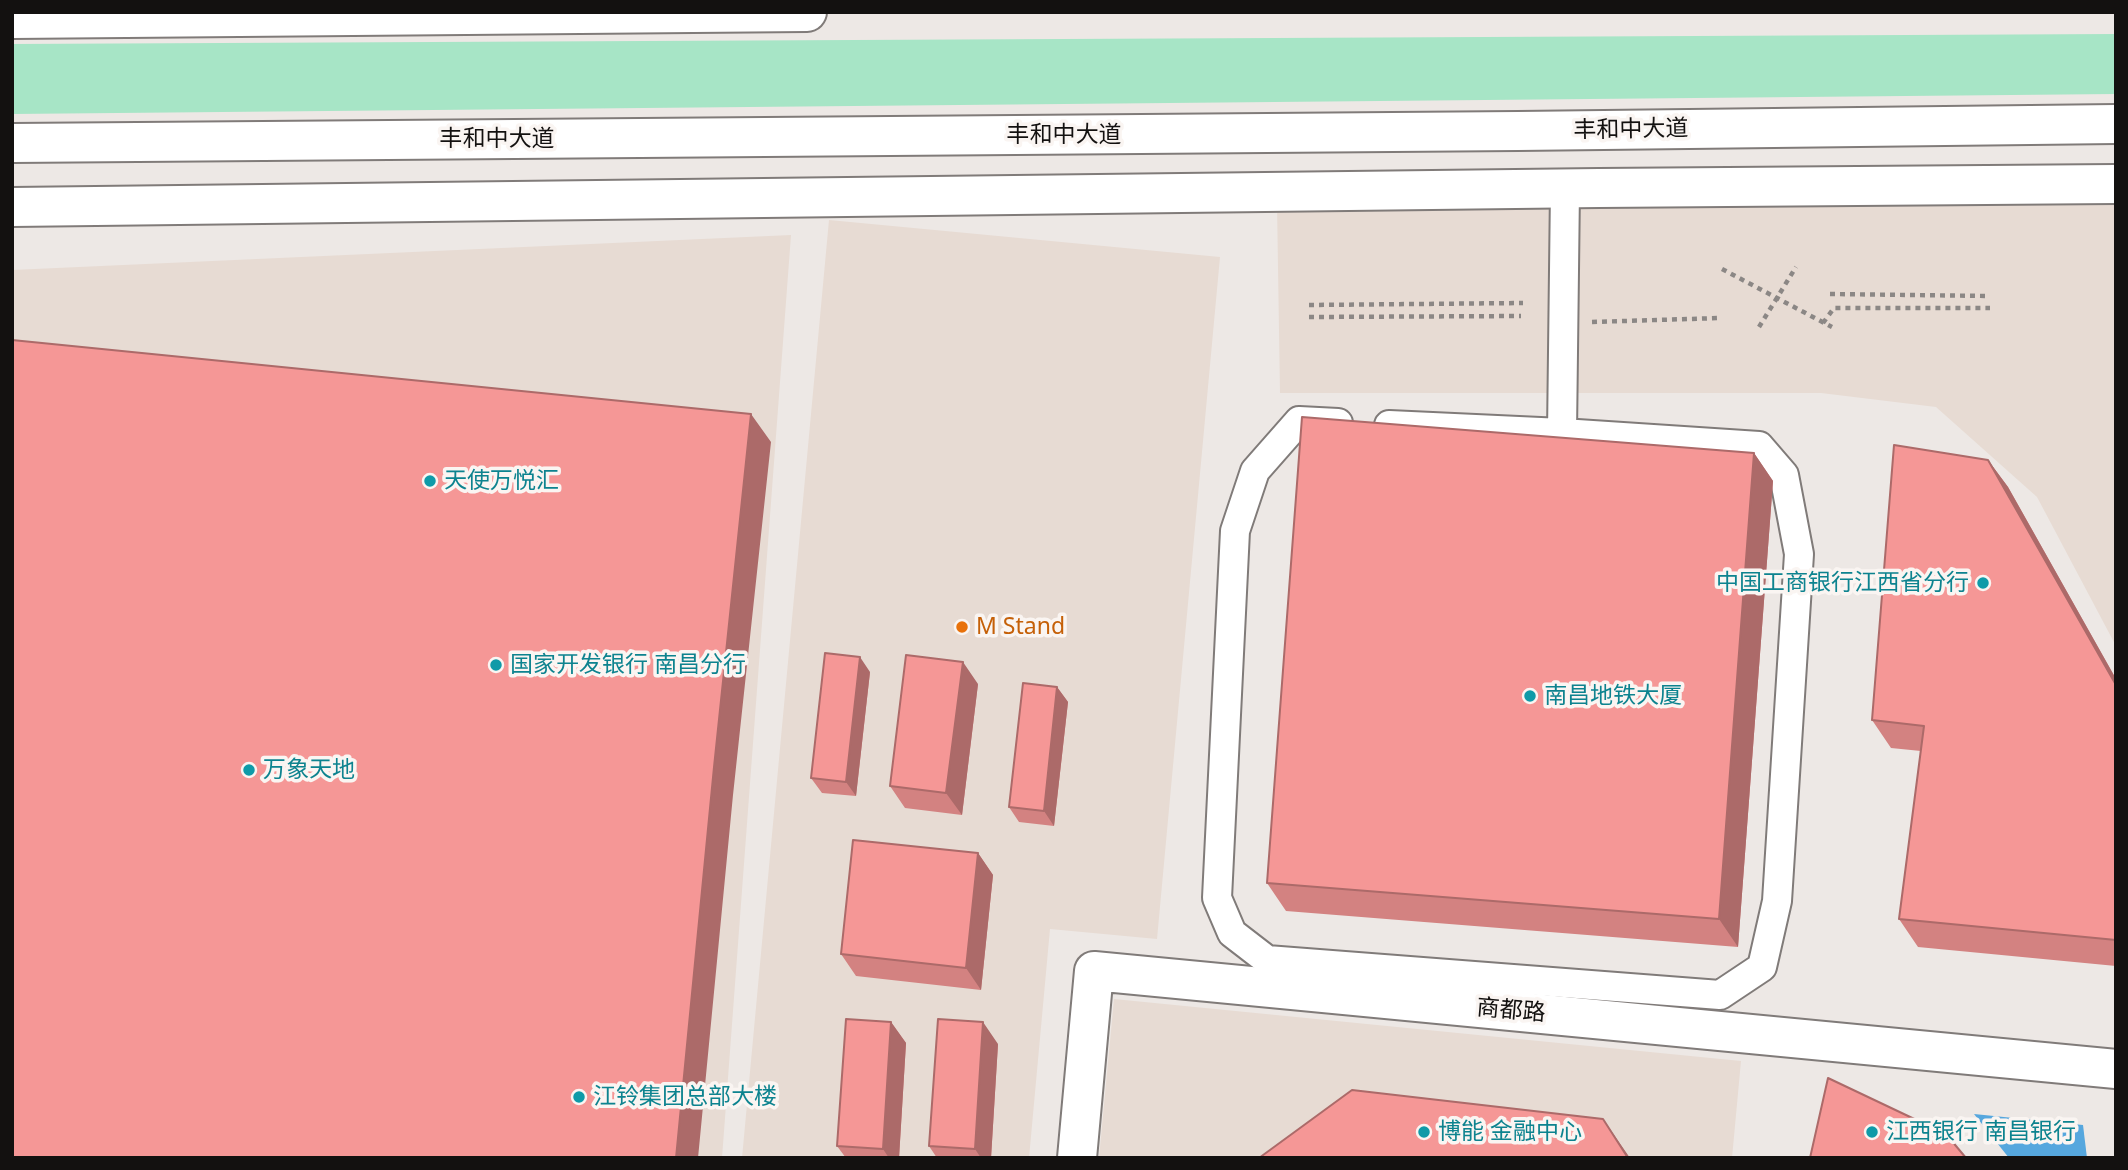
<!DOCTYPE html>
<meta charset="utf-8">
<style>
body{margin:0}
#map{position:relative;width:2128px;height:1170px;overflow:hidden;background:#ede8e5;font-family:"Noto Sans",sans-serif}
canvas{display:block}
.frame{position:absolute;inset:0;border:14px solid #131110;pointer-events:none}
</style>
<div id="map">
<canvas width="2128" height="1170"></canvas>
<div class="frame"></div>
</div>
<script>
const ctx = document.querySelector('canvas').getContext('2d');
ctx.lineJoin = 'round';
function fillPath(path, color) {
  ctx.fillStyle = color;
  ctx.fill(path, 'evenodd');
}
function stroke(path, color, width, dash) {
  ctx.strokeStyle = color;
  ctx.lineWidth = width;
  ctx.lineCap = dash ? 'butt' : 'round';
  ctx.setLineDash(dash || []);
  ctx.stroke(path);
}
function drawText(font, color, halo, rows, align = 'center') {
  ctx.font = font + ' "Noto Sans","Noto Sans SC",sans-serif';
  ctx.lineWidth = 7;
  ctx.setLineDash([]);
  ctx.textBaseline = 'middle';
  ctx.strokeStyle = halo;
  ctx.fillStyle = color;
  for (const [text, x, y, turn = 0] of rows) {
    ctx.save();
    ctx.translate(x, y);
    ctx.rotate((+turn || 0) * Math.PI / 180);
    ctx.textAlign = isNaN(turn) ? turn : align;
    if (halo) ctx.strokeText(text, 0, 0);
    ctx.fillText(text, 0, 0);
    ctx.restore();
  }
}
fillPath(new Path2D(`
 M1277,204h839v442l-79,-149 -101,-90 -115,-14h-541z
 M829,220l391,37 -63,682 -107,-10 -21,229h-287z
 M791,235l-69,923h-710v-888z
 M1114,999l627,62 -9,97h-633z`), '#e7dbd3');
fillPath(new Path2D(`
 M2116,34v60l-2104,20v-70z`), '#a7e5c6');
fillPath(new Path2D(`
 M1974,1114l109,11 4,33h-78z`), '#56a7de');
const street = new Path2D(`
 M1338,423l-39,-2 -44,50 -20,60 -18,367 15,35 35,27 453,35 42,-28 15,-66 22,-347 -15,-79 -25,-29 -197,-13
 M1389,425l173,8 3,-244`);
const secondary = new Path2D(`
 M12,207l1587,-19 517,-4
 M1077,1158l17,-187 1022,98`);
const primary = new Path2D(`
 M12,19l795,-7
 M12,143l1506,-12 598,-7`);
stroke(street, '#807b79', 32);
stroke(secondary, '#807b79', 42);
stroke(primary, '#807b79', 42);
stroke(new Path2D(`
 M1722,269l110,58
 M1830,294l160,2
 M1309,305l214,-2
 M1309,317l212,-1
 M1592,322l128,-4
 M1823,323l11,-15h156
 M1759,327l37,-60`), '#8b8785', 4.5, [5, 5]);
stroke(street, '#fff', 28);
stroke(secondary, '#fff', 38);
stroke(primary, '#fff', 38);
fillPath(new Path2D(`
 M1754,453l19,28 -35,466 -452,-36 -19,-28z
 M1988,460l20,27 108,192v287l-198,-19 -19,-28 22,-168 -30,-3 -19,-28z
 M870,672l-14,124 -34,-3 -11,-15z
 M978,684l-16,131 -57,-7 -15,-22z
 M1057,687l11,15 -14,124 -35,-4 -10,-15z
 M978,853l15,22 -12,115 -125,-14 -15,-22z
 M891,1022l15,21 -7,115h-53l-9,-12z
 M998,1044l-7,114h-54l-8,-12z`), '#d38281');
fillPath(new Path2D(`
 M751,414l20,28 -38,353 -35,363h-22l38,-391z
 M1754,453l19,28 -35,466 -19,-28z
 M1988,460l20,27 108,192v6z
 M860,657l10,15 -14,124 -10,-14z
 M963,662l15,22 -16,131 -16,-22z
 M1057,687l11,15 -14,124 -10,-15z
 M978,853l15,22 -12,115 -15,-22z
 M891,1022l15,21 -7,115h-10l-6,-9z
 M983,1022l15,22 -7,114h-10l-6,-9z
 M1603,1119l27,39h-2z`), '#ac6a69');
const building = new Path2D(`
 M12,340l739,74 -37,353 -38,391h-664z
 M1302,417l452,36 -35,466 -452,-36z
 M1894,445l94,15 128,225v255l-217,-21 25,-193 -52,-6z
 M825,653l35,4 -14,125 -35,-4z
 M906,655l57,7 -17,131 -56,-7z
 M1023,683l34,4 -13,124 -35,-4z
 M853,840l125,13 -12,115 -125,-14z
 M846,1019l45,3 -8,127 -46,-3z
 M938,1019l45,3 -8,127 -46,-3z
 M1828,1078l118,56 20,24h-156z
 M1352,1090l251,29 25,39h-369z`);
fillPath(building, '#f59796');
stroke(building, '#ac6a69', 2);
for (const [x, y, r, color] of [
 [430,481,7,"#0f9aa8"],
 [1983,583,7,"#0f9aa8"],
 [962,627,7,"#e8710a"],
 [496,665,7,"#0f9aa8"],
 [1530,696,7,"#0f9aa8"],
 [249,770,7,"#0f9aa8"],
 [579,1097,7,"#0f9aa8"],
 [1424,1132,7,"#0f9aa8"],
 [1872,1132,7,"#0f9aa8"]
]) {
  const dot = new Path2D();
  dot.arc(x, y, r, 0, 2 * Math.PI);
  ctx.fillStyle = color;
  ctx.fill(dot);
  stroke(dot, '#faf5f2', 2.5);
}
drawText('23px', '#131110', '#faf5f2', [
 ["丰和中大道",1631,130,-1],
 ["丰和中大道",1064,135],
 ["丰和中大道",497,139],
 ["商都路",1511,1011,5]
]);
drawText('23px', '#0d838f', '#faf5f2', [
 ["天使万悦汇",444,481],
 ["中国工商银行江西省分行",1969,583,"right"],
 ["国家开发银行 南昌分行",510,665],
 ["南昌地铁大厦",1544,696],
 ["万象天地",263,770],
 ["江铃集团总部大楼",593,1097],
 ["博能 金融中心",1438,1132],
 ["江西银行 南昌银行",1886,1132]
], 'left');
drawText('23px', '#c56008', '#faf5f2', [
 ["M Stand",976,627]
], 'left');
</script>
